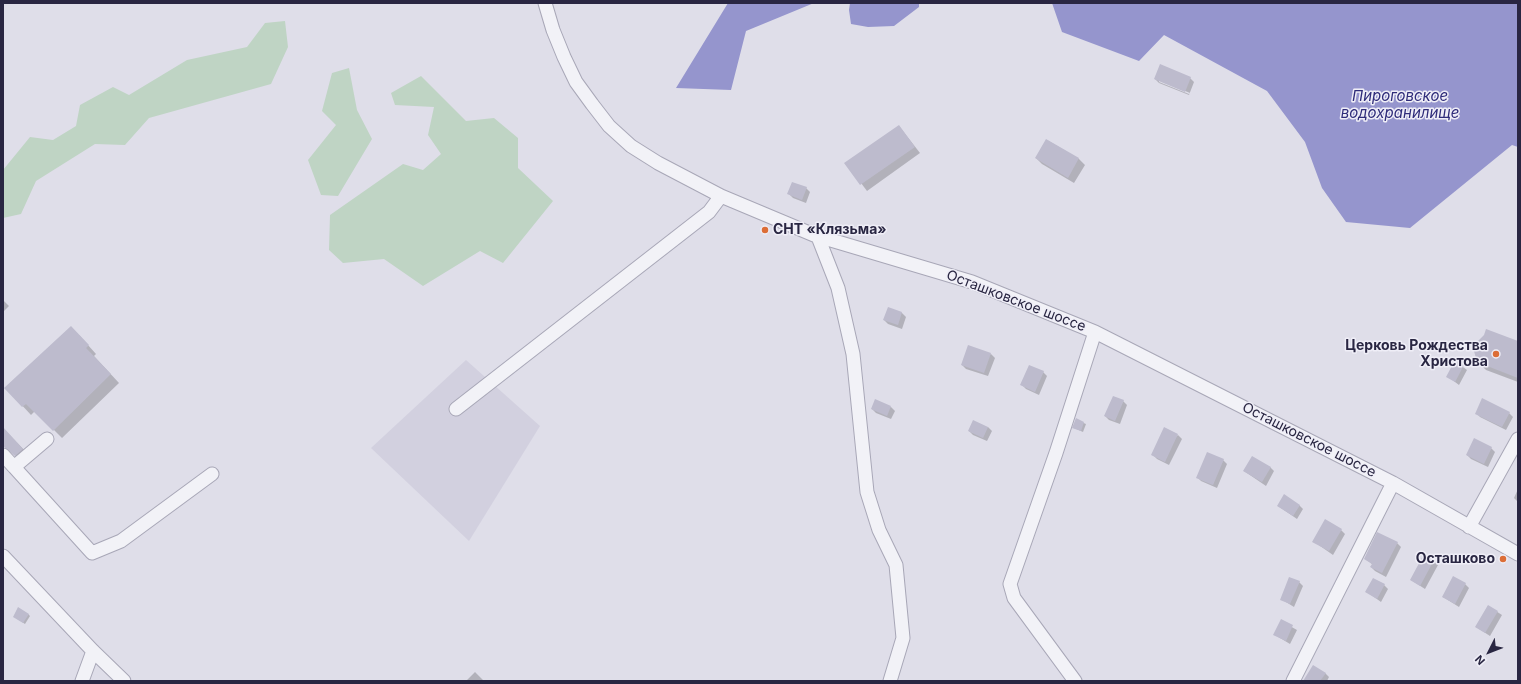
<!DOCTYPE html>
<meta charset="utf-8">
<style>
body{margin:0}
#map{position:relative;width:1521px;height:684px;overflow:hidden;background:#dfdee9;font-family:Inter,sans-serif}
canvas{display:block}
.frame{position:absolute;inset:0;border:4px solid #292642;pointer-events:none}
.north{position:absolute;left:1469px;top:632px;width:40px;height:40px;-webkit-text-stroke:3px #efeef7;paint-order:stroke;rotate:228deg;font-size:11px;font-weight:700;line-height:16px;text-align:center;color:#292642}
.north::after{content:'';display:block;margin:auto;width:14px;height:18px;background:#292642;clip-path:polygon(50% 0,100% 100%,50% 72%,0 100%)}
</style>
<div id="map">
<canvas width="1521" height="684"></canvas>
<div class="frame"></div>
<div class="north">N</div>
</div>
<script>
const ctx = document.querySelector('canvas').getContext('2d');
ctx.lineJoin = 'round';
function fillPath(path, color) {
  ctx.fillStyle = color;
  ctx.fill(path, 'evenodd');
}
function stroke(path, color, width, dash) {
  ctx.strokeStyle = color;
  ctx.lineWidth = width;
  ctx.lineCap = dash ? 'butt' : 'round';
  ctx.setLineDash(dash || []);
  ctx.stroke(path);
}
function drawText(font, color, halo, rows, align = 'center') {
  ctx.font = font + ' Inter,sans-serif';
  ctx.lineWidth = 3;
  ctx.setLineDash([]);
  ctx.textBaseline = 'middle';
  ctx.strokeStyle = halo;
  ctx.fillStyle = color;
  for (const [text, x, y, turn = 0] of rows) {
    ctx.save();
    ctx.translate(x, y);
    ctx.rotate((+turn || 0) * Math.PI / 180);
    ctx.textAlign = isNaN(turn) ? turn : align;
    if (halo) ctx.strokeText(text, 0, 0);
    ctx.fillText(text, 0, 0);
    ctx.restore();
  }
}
fillPath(new Path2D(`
 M466,360l74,66 -71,115 -98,-93z`), '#d2d0df');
fillPath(new Path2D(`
 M285,21l3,26 -17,37 -122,34 -24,27 -30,-1 -59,37 -15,33 -18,4v-48l27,-33 23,3 23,-14 4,-21 33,-18 16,8 58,-35 60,-13 18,-24z
 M349,68l8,42 15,29 -34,57 -17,-1 -13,-35 28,-35 -14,-14 10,-38z
 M421,76l45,45 28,-3 24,20v30l35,33 -50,62 -23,-12 -57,35 -39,-27 -41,4 -14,-13 1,-35 73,-51 20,6 18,-16 -13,-19 6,-28 -39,-2 -4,-12z`), '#bfd4c4');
fillPath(new Path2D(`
 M728,3h86l-68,28 -15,59 -55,-2z
 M850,3h69v4l-25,19 -26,1 -17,-3 -2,-14z
 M1052,3h466v144l-6,-2 -102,83 -64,-6 -24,-34 -17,-46 -38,-51 -103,-56 -25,26 -77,-29z`), '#9595cd');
fillPath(new Path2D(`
 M1190,78l4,4 -5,13 -30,-12 -4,-4zM1159,80l31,13 -1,1 -30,-12z
 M899,126l21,27 -53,38 -21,-28z
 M1047,140l32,19 6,6 -11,18 -32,-19 -6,-6z
 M806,188l4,4 -4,11 -13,-5 -4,-4z
 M3,300l6,6 -6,6z
 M888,309l14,4 4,4 -4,12 -14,-5 -4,-4z
 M79,335l17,19 -2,2 25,27 -57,55 -27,-27 -4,4 -25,-27z
 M1485,335l33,7v40l-32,-12 -8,-8z
 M991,354l4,4 -7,18 -22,-7 -4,-4z
 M1456,362l11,8 -8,15 -12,-9z
 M1043,372l4,4 -8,19 -13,-6 -4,-4z
 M1123,401l4,4 -7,19 -11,-4 -4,-4z
 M891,407l4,4 -4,8 -15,-6 -4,-4z
 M1476,413h33l4,4 -7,13 -26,-13z
 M1076,420l10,4 -3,8 -9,-4z
 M988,427l4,4 -5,10 -14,-6 -4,-4z
 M3,428l26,27 -7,6 -19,-16z
 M1178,435l4,4 -13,26 -12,-6 -4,-4z
 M1491,448l4,4 -7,15 -17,-8 -4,-4z
 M1223,460l4,4 -10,24 -16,-7 -4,-4z
 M1270,467l4,4 -8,15 -22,-15z
 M1518,489v13l-4,-4z
 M1299,505l4,4 -6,10 -19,-13z
 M1341,530l4,4 -12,21 -20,-14z
 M1397,543l4,4 -15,30 -11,-6 -4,-4 2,-2 -8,-7z
 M1425,556l13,9 -13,24 -14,-9z
 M1299,582l4,4 -9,21 -13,-8z
 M1465,584l4,4 -10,19 -16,-10z
 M1384,585l4,4 -7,13 -14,-10z
 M1488,606l14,9 -12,21 -14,-9z
 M28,614l2,2 -5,8 -9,-6z
 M1281,621l16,9 -7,14 -15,-9z
 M475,672l9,9h-18z
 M1325,673l4,4 -2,4h-20z`), '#0003');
fillPath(new Path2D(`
 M1160,64l31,13 -6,15 -31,-13z
 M899,125l16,22 -55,38 -16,-22z
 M1046,139l33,19 -11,20 -33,-20z
 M792,182l15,5 -5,13 -15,-6z
 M888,307l14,5 -4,13 -15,-5z
 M71,326l18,19 -3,3 25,26 -58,57 -27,-27 -4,3 -18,-19z
 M1486,329l32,12v37l-41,-16 -3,-11 1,-7 9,-9z
 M968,345l23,8 -7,20 -23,-8z
 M1455,360l9,5 -9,17 -9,-5z
 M1029,365l15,6 -9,21 -15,-7z
 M1113,396l11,4 -9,21 -11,-5z
 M1482,398l28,14 -8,15 -27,-13z
 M875,399l16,7 -4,10 -16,-7z
 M1076,418l8,4 -3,9 -9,-3z
 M973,420l15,7 -5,11 -15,-7z
 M3,427l20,22 -8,7 -12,-10z
 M1164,427l14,7 -13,28 -14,-7z
 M1474,438l18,9 -8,17 -18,-9z
 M1207,452l17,7 -11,26 -17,-7z
 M1252,456l19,11 -9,15 -19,-11z
 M1284,494l16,11 -7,11 -16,-10z
 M1325,519l17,10 -13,22 -17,-9z
 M1377,532l21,10 -16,31 -12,-6 2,-3 -8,-5z
 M1424,554l10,6 -14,26 -10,-6z
 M1453,576l13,7 -11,21 -13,-7z
 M1289,577l11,4 -10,23 -10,-4z
 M1373,578l12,6 -8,15 -12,-7z
 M1488,605l10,6 -13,22 -10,-6z
 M18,607l11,7 -6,9 -10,-6z
 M1281,619l12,6 -7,16 -13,-6z
 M1313,665l13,8 -6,8h-17z`), '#bdbbcd');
const minor = new Path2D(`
 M545,3l8,27 11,27 12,25 16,22 17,22 22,20 27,17 63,33 93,39 158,47 123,50 298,151 125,71
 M818,237l20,51 15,66 14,138 12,38 17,35 7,73 -13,43
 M456,409l253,-197 12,-16
 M3,455l11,12 33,-28
 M14,467l78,86 29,-12 91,-67
 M1469,527l49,-88
 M3,556l90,95 31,30
 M82,681l11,-30
 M1075,681l-61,-83 -4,-14 46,-131 39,-121
 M1293,681l100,-198`);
stroke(minor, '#a8a7b7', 15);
stroke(minor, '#f2f2f7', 13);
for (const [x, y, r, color] of [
 [765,230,4,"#dc6d36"],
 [1496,354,4,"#dc6d36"],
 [1503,559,4,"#dc6d36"]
]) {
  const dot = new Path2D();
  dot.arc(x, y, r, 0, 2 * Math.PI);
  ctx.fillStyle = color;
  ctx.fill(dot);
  stroke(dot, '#efeef7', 1.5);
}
drawText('bold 14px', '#292642', '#efeef7', [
 ["СНТ «Клязьма»",773,230,"left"],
 ["Церковь Рождества",1488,346],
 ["Христова",1488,362],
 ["Осташково",1495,559]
], 'right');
drawText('14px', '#292642', '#efeef7', [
 ["Осташковское шоссе",1016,301,21],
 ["Осташковское шоссе",1309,440,27]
]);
drawText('italic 15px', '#2f2c7a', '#efeef7', [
 ["Пироговское",1400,96],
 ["водохранилище",1400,113]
]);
</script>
